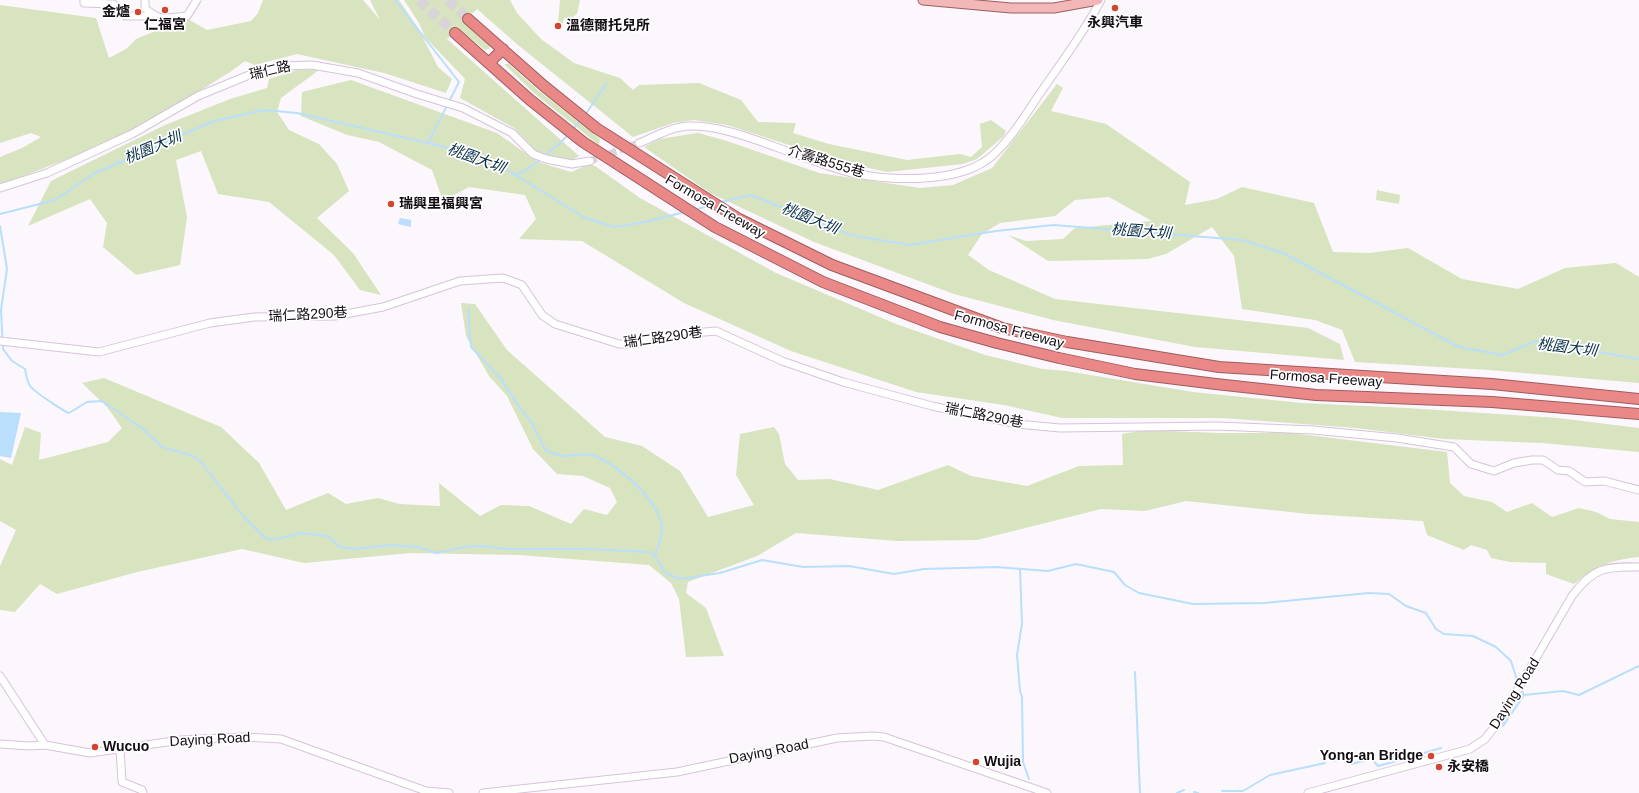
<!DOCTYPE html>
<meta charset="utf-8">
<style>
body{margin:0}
canvas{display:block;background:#fbf7fc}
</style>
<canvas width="1639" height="793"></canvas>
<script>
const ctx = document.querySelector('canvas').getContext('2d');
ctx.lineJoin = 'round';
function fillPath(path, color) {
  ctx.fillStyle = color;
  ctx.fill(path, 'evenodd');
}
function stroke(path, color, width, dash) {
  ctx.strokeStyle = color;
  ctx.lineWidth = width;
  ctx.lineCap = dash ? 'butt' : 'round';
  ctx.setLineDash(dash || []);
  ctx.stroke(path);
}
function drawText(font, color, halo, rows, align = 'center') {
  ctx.font = font + ' Helvetica,"Noto Sans TC",sans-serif';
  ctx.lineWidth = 3.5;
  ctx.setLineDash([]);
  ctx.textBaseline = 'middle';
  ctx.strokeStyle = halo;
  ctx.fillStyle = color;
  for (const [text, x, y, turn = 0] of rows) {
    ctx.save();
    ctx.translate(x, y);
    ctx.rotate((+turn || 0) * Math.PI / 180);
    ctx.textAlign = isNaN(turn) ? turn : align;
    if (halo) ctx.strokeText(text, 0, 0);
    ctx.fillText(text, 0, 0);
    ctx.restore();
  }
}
fillPath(new Path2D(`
 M263,0h100l17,20 -10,-20h29l19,28 20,39 14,12 -6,14 -62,-20 -87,-19 -42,11 -10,-4 -15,11 -50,31 -71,40 -109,42v-28l22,-9 19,-11 -10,-4 -31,10v-138l96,13 13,40 17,-9 10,-10 27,-11 2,-7 23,-2 19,11 44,-9 7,-8z
 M404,0h106l7,13 24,26 33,24 46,15 13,12 6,-5 60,-2 42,17 17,22 38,1 -3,10 36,11 78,16 53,-6 11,3 11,-10 -2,-23 11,-4 15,11 -2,5 -27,23 -14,5 -76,8 -45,-10 -115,-37 -33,-5 -21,3 -40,14 -115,-92 -41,-36 -12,11 25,25 -1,4 -4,1 -27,-22 -11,11 132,117 -8,5 -33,-8 -24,-25 -54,-30 5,-19 -40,-42 -6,-14z
 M560,0h20l-3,14 -8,5 -5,-1 -1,5h-5z
 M504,64h5l29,26 62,49 -1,6 -65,-52z
 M297,70h22l-38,28 -4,14 12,18 30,14 18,20 12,27 -32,27 36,35 28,42 -21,-5 -26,-35 -65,-53 -51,-8 -17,-43 -25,9 11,57 -7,48 -44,10 -33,-28 4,-24 -17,-24 -62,27 23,-45 114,-56 65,-26 37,-11 2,-9z
 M351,80l146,53 41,29 33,10 19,-8 5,2 45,32 136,75 120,51 89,31 58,14 23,2 127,21 109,11 105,5 151,10 81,10v24l-97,-9 -98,-4 -88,-11 -133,-10h-161l-58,-13 -88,-13 -125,-41 -107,-48 -102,-62 -63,-2 17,-20 -11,-24 -56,-8 -26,14 -11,-31 -53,-28 -32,-7 -46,-19 1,-24z
 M1057,84l6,4 -12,23 55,13 84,58 -5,23 32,-6 25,-12 72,16 19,49 36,1 39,-5 54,31 56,10 47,-21 51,-5 23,14v106l-150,-13 -134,-8 -13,-32 -27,-10 -73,-11 -8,-53 -22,-29 -46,27 -18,5 -100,2 -40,-26 18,6 37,-2 12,-11 77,-7 -43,-24 -34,3 -20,16 -55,7 -18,11 -14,21 21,15 66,29 253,29 32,16 4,16 -149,-13 -142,-27 -99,-26 -140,-52 -104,-49 -66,-46 15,-8 39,-6 29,8 92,32 101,15 33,-3 39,-17z
 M1377,190l23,5 -1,9 -23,-4z
 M461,303l14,1 32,46 98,87 37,9 38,25 28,46 46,-12 -18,-30 4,-41 34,-7 5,7 6,30 13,16 32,-1 48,11 70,-25 23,11 56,10 52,-20 44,-1 -1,-31 23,-4 73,3h73l156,19 3,31 14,13 28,6 15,10 25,-9 20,14 27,-9 17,4 14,7 29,3v35c-29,3 -43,9 -65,27l-28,-10v-11l-36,-1 -19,-4 -4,-8 -16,-5 -7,5 -37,-15 -4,-14 -114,-7 -123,-13 -41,10 -44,-2 -124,31 -79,1 -102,-8 -39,23 -69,26 -2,11 20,15 18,48 -38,1 -7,-58 -8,-16 -22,-18 -130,-10 -109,-2 -106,10 -62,-14 -105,23 -80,22 -17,-10 -25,28 -15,-2v-44l16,-36 -16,-9v-62l12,6 13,-38 16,6 -2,27 69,-18 14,-14 -15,-21 -25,-24 22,-5 117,49 38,36 27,47 42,-17 18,11 32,-6 21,6 41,2 -1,-23 41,33 21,-11 28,1 42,18 13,-15 23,6 10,-13 -7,-14 -27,-12 -26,-2 -24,-25 -26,-53 -18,-20 -23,-40z`), '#d8e3bf');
fillPath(new Path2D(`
 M400,218l11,2v7l-13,-3z
 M0,412l21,1 -10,45 -11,-2z`), '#b9dffc');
stroke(new Path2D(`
 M395,0l64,82 -31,61
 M585,115l22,-32
 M573,129l8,-9
 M544,156l14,-11 11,-11
 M514,175l11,-4 16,-12
 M721,202l30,-7 99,40 59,10 87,-14 58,-6 188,15 41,13 176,94 44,8 33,-14 103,18
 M694,210l17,-5
 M0,214l55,-14 38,-26 121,-53 50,-11 33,3 157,36 44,15 87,54 30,9 30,-5 40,-10
 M0,226l7,43 -6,41 2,39 9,12 13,8c1,5 2,14 6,18 4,5 32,24 38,26l18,-11 15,-1 41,28 19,18 31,9 7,5 43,55 22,22 8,2 29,-7 26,3 12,11 15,2 36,-4 27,2 19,6 27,-6 17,-1 24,3h85l60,3 5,4 10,17 15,6 40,-6 42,-13 41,7 46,-1 45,8 30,-5 72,-2 52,4 28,-7 38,8 11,13 14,8 54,11 71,-1 105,-10 20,1 17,12 20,7 10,16 8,5 29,2 23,11 15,14 7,22
 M469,309v18l2,20 31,33 16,25 14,18 14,28c6,2 13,4 19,5 10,0 19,-4 30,0 24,10 66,45 67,73 0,9 -4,19 -7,27
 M1020,569l2,55 -5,31 3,36 2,6 1,65 6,17
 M1135,672l5,121
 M1521,689l3,6 39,-4 16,4 60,-29
 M1503,726l21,-31
 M1407,758l34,-10
 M1334,761l14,-3 3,6 21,-5 6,7 19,-5
 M1222,791h21l27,-16 55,-12
 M1194,792l4,1
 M1177,793l7,-3`), '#b9dffc', 2);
stroke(new Path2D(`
 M590,161l49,-18`), '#d8d4d9', 7, [7, 3.5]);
stroke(new Path2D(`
 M419,0l36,33
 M448,0l20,19`), '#d8d4d9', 10, [10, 5]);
const minor = new Path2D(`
 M84,0v3l29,1 12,12h29
 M145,0v8c15,14 22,10 42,8l10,-16
 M639,143c13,-5 28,-14 42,-16 32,-6 83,16 114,27 18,6 38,15 57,19 39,8 108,11 140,-17 21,-19 35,-44 51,-67 20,-29 42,-58 58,-89
 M0,188l47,-15 85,-39 66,-38 51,-21 32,-9 31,-1 46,8 59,21 46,14 49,25 21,21 13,5 26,5 18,-3
 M0,341l99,11 111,-29 44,-6 81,-1 48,-9 77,-26 43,-3 19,7 20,30 13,9 64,20h15l36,-9 46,-4 66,30 61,21 89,24 85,18 43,4 158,-2 95,4 84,8 57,9 17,17 23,7 20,-8 18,-3h11l15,10 11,1 16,11 19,-1 35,9
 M0,676l45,69 45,8 91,-13 63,-3 37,2 145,52 23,2
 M0,744l29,2 16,-1
 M120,749l2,33 20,8 1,3
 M483,793l194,-21 160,-34 35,-2 12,1 163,56
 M1308,793l162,-44 15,-10 15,-19 72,-124c21,-28 33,-30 67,-29`);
const major = new Path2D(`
 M923,0l88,8h43l44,-8`);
const highway = new Path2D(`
 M468,19l76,67 52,42 143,91 93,46 170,63 65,14 152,25 273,17 147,15
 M455,33l74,66 54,43 132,85 108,55 117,45 57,16 62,15 76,16 81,10 100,11 176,7 147,12
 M489,63l14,-14`);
stroke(minor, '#d7c3da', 9);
stroke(major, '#9e5d5f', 11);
stroke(highway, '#9e5d5f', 12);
stroke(minor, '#fff', 7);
stroke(major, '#f2b8b7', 9);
stroke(highway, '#e98887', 10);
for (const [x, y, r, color] of [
 [1115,8,4,"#d24630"],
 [165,10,4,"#d24630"],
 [138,12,4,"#d24630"],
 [558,26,4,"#d24630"],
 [391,204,4,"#d24630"],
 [95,747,4,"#d24630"],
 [1431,756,4,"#d24630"],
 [976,762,4,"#d24630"],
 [1439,767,4,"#d24630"]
]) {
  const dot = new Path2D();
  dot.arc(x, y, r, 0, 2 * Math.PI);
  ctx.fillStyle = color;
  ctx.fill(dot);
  stroke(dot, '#fff', 1.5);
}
drawText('bold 14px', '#140d15', '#fff', [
 ["金爐",130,12,"right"],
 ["永興汽車",1115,23,"center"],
 ["仁福宮",165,25,"center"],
 ["溫德爾托兒所",566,26],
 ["瑞興里福興宮",399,204],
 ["Wucuo",103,747],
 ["Yong-an Bridge",1423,756,"right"],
 ["Wujia",984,762],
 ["永安橋",1447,767]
], 'left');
drawText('14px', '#140d15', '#fff', [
 ["瑞仁路",270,71,-13],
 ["介壽路555巷",826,162,17],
 ["Formosa Freeway",715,207,30],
 ["瑞仁路290巷",308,315,-3],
 ["Formosa Freeway",1009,330,15],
 ["瑞仁路290巷",663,338,-8],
 ["Formosa Freeway",1326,379,4],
 ["瑞仁路290巷",984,416,11],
 ["Daying Road",1515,694,-58],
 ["Daying Road",210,740,-3],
 ["Daying Road",769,752,-11]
]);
drawText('italic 15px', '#072e46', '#fff', [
 ["桃園大圳",153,148,-23],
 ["桃園大圳",476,159,20],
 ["桃園大圳",810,219,22],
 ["桃園大圳",1141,232,4],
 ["桃園大圳",1567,348,7]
]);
</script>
